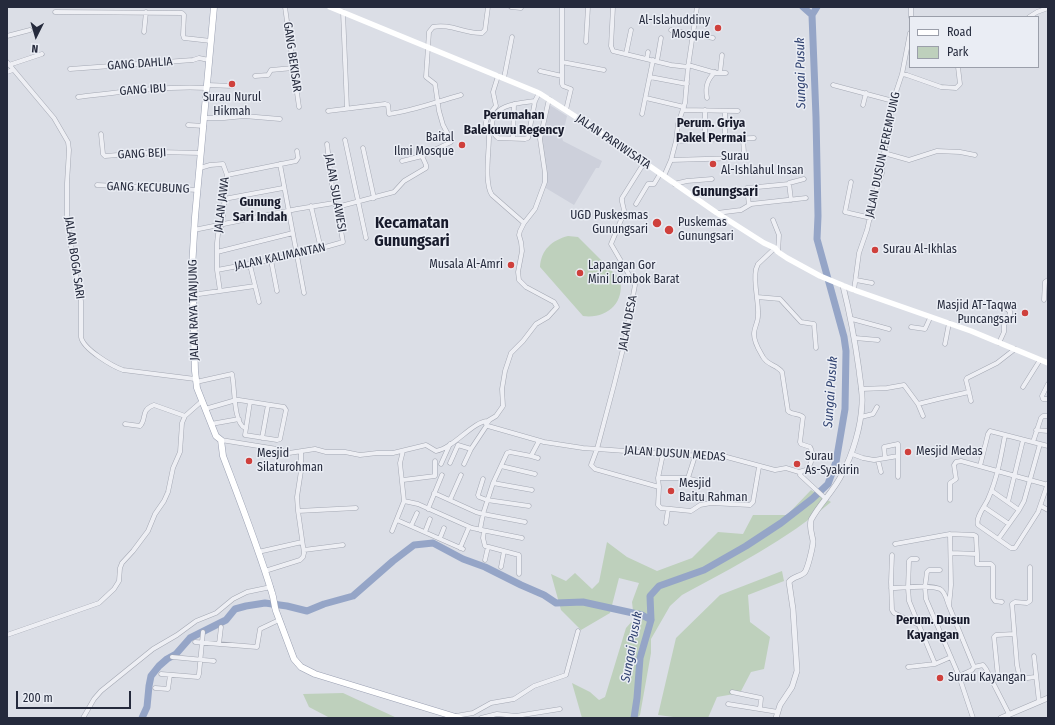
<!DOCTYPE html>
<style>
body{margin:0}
#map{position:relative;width:1055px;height:725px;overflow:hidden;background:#dbdee6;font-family:"Fira Sans Condensed",sans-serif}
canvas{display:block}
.frame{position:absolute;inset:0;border:8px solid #252a3c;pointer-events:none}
.legend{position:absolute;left:909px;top:16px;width:130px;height:52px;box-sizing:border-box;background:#eaedf4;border:1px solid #9b9faa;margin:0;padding:5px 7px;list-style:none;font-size:12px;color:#252a3c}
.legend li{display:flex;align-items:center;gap:8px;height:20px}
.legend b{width:20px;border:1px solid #9b9faa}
.north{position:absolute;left:16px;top:16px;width:40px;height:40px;-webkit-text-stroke:3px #eaedf4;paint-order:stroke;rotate:185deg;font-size:11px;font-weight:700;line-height:16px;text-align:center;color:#252a3c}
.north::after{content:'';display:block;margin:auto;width:14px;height:18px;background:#252a3c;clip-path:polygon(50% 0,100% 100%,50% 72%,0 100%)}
.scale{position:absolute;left:16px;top:691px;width:115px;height:18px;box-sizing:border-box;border:2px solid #252a3c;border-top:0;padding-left:5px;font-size:12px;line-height:14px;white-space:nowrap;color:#252a3c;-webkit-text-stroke:3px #eaedf4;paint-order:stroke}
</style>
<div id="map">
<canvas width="1055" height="725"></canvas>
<div class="frame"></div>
<ul class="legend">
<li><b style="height:5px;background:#fff"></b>Road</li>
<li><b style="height:11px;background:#bed0bc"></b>Park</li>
</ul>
<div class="north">N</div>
<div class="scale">200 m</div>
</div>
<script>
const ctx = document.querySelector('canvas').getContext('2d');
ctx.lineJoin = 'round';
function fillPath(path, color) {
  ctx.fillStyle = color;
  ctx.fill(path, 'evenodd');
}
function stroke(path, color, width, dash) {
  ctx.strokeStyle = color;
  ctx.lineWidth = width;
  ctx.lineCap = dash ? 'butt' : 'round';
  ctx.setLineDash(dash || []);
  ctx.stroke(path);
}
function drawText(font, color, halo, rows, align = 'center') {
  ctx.font = font + ' "Fira Sans Condensed",sans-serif';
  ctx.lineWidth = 3;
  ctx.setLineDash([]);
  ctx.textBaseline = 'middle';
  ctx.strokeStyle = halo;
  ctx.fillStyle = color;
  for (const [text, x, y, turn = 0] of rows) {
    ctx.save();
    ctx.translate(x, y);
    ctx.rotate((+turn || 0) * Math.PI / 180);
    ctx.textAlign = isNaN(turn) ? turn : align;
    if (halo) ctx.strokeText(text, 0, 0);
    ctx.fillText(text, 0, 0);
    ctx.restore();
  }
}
fillPath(new Path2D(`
 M548,104l19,12 -5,21 1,4 39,20 -3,7h-3l-22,37 -30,-18 -4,-49z`), '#cdd0db');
fillPath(new Path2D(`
 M568,236l10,1 42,42c5,25 -14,40 -37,37l-43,-49c1,-17 12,-27 28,-31z
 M811,490l20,12c-45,38 -97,65 -149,93l-12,11 -19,33v14l-11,62 -3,3h-55l-10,-35 18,9 9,8 6,-3 21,-69 8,-9 -2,-17 7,-19 -20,-5 -9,35 -29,17 -20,-20 -10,-36 15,7 9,-8 17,16 7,-7 8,-40 20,15 30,14 35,-13 26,-26 25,2 10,-19h34z
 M782,571l2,10 -36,14 2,27 20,15 -6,32 -13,3 -11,21 -23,4 -9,21h-27l-23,-3 18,-77 44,-43z
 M343,693l54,25h-67l-21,-11 -6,-13z`), '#bed0bc');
stroke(new Path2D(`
 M803,7l9,8 5,-8
 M142,718l5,-11 2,-21 2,-10 8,-10 8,-7 9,-5 14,-16 36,-18 9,-11 11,-3 19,-3 22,3 20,5 17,-7 29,-8 40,-35 21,-16 19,-2 30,16 22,8 36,18 23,10 12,8 27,-1 59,13 9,5
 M634,718l3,-20 3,-40 11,-38 -1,-24 9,-10 45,-16 42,-24 35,-23 31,-24 16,-15 8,-22 9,-53 1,-58 -2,-14 -27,-98 1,-23 -2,-99 -4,-102`), '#95a5c7', 7);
const minor = new Path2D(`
 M285,7l14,100
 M511,7l10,1
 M562,7v77l1,2 8,3 -5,21
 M613,7l-2,39 2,5 58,14 17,2
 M55,12l127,1 2,2 -1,20 1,3 27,3
 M343,12l4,96
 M911,17v-10
 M1029,17l8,-5 11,-4
 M671,30l42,8
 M144,32l2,-20
 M7,36l23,-6
 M586,42l2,-35
 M626,54l5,-24
 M647,59l1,-7
 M657,61l4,-23
 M7,62l47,56 14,24 1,8 -2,33v35l5,35 9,48v36c2,12 31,29 42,33l72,9
 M562,62l42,8
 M9,65l33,-11
 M688,65l28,8h10
 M70,69l123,-9 6,-2 10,2
 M540,71l22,5
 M7,72l6,-2
 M720,73l2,-18
 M902,74l8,-41
 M255,76l13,-1 3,-5 22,-2
 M498,76l-5,16 3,14c-3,4 -9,10 -10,16 -1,5 2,10 3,15 0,14 -5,47 3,58l32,28
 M650,77l37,7
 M504,78l8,-41
 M207,85l26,1
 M833,85l60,16
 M78,97c43,-5 86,-11 129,-9
 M646,98l38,9
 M707,98c-2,-11 0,-18 8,-26
 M549,99l-9,40 5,34v9l-10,27 -11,14 -4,8 -1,4 2,7 1,9 -4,21 1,8 7,7 28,15 3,5 -9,10 -12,7 -13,17 -12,12 -6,18 -3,18 1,17 -7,10 -10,6v1l3,-2 -3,3 2,2 56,16 39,6 99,7 41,1 52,14 11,-2 13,4 7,-2c6,-5 8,-17 4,-23l-9,-3 -1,-2 3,-25c-4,-4 -11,-2 -15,-6l-6,-39c-5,-7 -15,-7 -19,-15 -4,-7 -9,-14 -9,-23 0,-6 4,-12 4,-18 1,-15 -5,-32 -2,-47l2,-5 17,-16
 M535,101c-16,2 -44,3 -43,26 0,4 3,9 6,11l27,1 3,-1 7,-37 4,-8
 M863,105l3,-12
 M683,110l55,1
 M328,111l57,-7 3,1 1,9c25,-3 49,-13 72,-19
 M725,111v28
 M642,114l11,-54
 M204,118h20l20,-2 36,3
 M188,125l16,1
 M101,134l2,20 2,2 53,-4 43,1
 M513,138l1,-34
 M345,140l21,98
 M705,140v-30
 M676,141l78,-3
 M363,148l11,50
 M884,153l25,7 28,-9 23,1 15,3
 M671,160l68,-2 5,-5 -1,-14
 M402,161l20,-5
 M644,163l-22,35c-1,6 3,10 2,15l-13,31 24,41 -11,60 -10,40 -17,64 -6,16 4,4 64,18
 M280,164l24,129
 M200,168l10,-3 13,-1 4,11 -5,50 -4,9 -1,9v27l3,21
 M227,175l69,-14 2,-3 -1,-7
 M664,176l7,-16 5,-19 2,-17 7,-21 3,-36 9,-60
 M851,182l-6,30 26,6
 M674,184l13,-3 25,-2
 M97,185l101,5
 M224,199l59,-11
 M791,200l-2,-17 15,-4
 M636,204l12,-20h6l6,-10
 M749,205l-2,-17 42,-4
 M311,206l10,43
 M337,207l57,-15 10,-11 22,-13v-3l-4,-9 29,-14v-2l-8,-15 -4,-14 -4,-27 -9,-7 3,-45 4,-5c16,-4 33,7 49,6l3,-3 3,-23
 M717,213l24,-3 10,-6 55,-6
 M773,220l6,15 -1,17
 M194,230l103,-21 37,-6
 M217,252l76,-19
 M271,260l6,31
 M250,265l9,37
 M217,270l80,-15 46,-13 -6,-35 -3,-4 -7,-59
 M856,280l16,3
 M854,290l5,-37 8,-23 9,-39 6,-18 2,-20 9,-52 9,-27 5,1 34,12 15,1 4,-4 -2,-17
 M192,295l63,-9
 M757,297l23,2 21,23 13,2 2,24
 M1044,300l1,-18 3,-2
 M852,319l37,10
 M911,327l14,2 5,-11
 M855,338l23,2
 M999,343l5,-11v-7l6,-11v-3l-2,-1
 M945,344l4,-21
 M196,382l36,-8c3,12 1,49 13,54
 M1048,384l-6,12 1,3h5
 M1023,387l17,-27
 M861,389l26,-1 17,-3 14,19 20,-5 31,-7 -3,-12 1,-2 30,-15 18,-14
 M969,392l2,9
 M918,404l5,12
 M205,409l31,-9h3l45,7 2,3 -6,29 -3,1 -32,-5 5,-33
 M861,417l12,-3 4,-7
 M125,424l15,2c7,-7 0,-16 14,-21l31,11
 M211,424l28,-5
 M1036,430l12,1
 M1005,435c-4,22 -8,44 -17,64 -3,7 -13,19 -10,26l33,23h4l23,-36 10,-29
 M262,438l6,-33
 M221,440l56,9 12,4 26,-4 11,3h19l15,3 17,-2h16l33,-8 10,6c18,-3 37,-30 52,-30
 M1033,442l8,-24 2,-2h5
 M663,454l-5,24 1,9 -1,18 3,3 30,3 9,-6 11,-2 39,2 3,-3 6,-35
 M852,454l11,4 11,2 24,-4v21
 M531,456l7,2
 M885,458l-1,-11 14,-3v12
 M878,460l3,12
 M450,463l8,-18 13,4
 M441,464l9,-20
 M464,464l7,-15 16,-24
 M501,466l34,8
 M980,466l8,-32 2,-3 58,15
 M801,472l-1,3 26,24
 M658,478h28l12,3
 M688,478l7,-22
 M483,479l-5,16 1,2 8,3 42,6
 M403,480l32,-4v-15
 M493,483l39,7
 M992,491l27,19
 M434,493l42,19 7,2 10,-31 14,-30 3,-1 21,4 8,-15
 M450,500l11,-25
 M950,500v-17l6,-4 -2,-14 2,-3 5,-1 87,24
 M404,501l14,3 54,24 50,10
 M1008,502l15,-62
 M1041,506l7,4
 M984,507l25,17
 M428,509l14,-34
 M298,511l-1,-14 4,-26v-19
 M397,520l66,29
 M666,523l2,-14
 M411,526l6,-13
 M480,530l3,-16 42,8
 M392,531l12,-30 -4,-38 3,-12
 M484,531l-1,7 2,8 34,9v19
 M425,532l5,-13
 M440,538l4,-10
 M999,538l20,-28 5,-9 16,-57
 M895,544l55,-10
 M460,548l9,-21
 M304,550l39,-5
 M258,552l44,-10
 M951,553l26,1 -1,-18 -2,-1 -24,-1 1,51 -2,21 25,61 -2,3 -13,6
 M977,554v10h14l2,2v32l2,3 7,1
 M892,555l-1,27 1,28 2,3 23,11
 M917,559h-6l-2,2 -1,27 1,13 26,63 16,-7
 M485,560l3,-13
 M501,567l3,-16
 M940,570h-11l-2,2 -2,15 1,12 33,77 14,42
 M265,571l35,-11 3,-3 1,-4 -6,-42 58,-3
 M891,588c11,0 40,-4 49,1 5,2 7,12 9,17
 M1014,634l-18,1 -2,2 4,40 2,1 20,1 15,-2
 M7,635l92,-32 15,-14 5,-8 1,-13 2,-5 11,-12 15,-20 7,-17 9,-13 4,-9 5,-24 7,-16 2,-29 3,-7 17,-15
 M195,642l62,5 3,-18 19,-9
 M219,644l2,-17
 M1034,656l5,46
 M172,657l42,4
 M908,667l27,-3
 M974,667l9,-2 3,4 23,45
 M161,674l37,3 1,-3 4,-42
 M1020,679l-3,-14 -5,-61 3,-2 12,1 3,-2v-34
 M155,688l13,1 2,-14
 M732,692l29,6 -1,11
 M728,704l50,8
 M456,716l17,-3 18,-10 23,-4 20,-13 32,-11 12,-44
 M83,718l11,-19 7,-8 52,-42 24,-14 19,-14 20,-8 17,-14 14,-7 24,-5
 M481,718l16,-4 19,2 44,-7`);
const tertiary = new Path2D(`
 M776,718l4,-13 12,-18 5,-16 -4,-62 -4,-27c4,-6 12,-5 16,-10 3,-5 8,-25 8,-31 -1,-7 -4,-14 -2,-21 9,-17 23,-29 31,-46 11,-20 19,-48 20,-70 1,-11 -2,-23 -3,-34 -4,-29 -9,-56 -16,-84
 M1001,718l47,-20`);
const primary = new Path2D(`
 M214,7l-19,210 -3,51 3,103 2,17 19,48 5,4 2,16c17,45 35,91 49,137 2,6 2,12 4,18l18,48 7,8 14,7 144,44`);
stroke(minor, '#a4a8b3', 5);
stroke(tertiary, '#a4a8b3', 6);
stroke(primary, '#9aa0b2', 7);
stroke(minor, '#eeeff4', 4);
stroke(tertiary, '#eeeff4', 5);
stroke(new Path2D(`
 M330,7l209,86 76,49 102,71 47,30 11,5 3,4 9,6 33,18 34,14 117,41 77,32`), '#fff', 5.5);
stroke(primary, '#fff', 6);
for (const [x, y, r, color] of [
 [718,28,4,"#cf403c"],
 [232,84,4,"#cf403c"],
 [462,145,4,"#cf403c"],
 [713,164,4,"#cf403c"],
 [657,223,5,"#cf403c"],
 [669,230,5,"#cf403c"],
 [875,250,4,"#cf403c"],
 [511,265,4,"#cf403c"],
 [580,273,4,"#cf403c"],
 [1025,313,4,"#cf403c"],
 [908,452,4,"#cf403c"],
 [249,461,4,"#cf403c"],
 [797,464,4,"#cf403c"],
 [671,491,4,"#cf403c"],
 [940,678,4,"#cf403c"]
]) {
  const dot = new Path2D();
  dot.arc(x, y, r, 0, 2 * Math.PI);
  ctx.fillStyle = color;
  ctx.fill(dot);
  stroke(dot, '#eaedf4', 1.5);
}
drawText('12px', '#252a3c', '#eaedf4', [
 ["Al-Islahuddiny",710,21,"right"],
 ["Mosque",710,35,"right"],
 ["Surau Nurul",232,98,"center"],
 ["Hikmah",232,112,"center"],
 ["Baital",454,138,"right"],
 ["Ilmi Mosque",454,152,"right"],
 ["Surau",721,157],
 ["Al-Ishlahul Insan",721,171],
 ["UGD Puskesmas",648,216,"right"],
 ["Gunungsari",648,230,"right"],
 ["Puskemas",678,223],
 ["Gunungsari",678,237],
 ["Surau Al-Ikhlas",883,250],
 ["Musala Al-Amri",503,265,"right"],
 ["Lapangan Gor",588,266],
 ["Mini Lombok Barat",588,280],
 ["Masjid AT-Taqwa",1017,306,"right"],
 ["Puncangsari",1017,320,"right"],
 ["Mesjid Medas",916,452],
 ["Mesjid",257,454],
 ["Silaturohman",257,468],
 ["Surau",805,457],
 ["As-Syakirin",805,471],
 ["Mesjid",679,484],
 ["Baitu Rahman",679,498],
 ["Surau Kayangan",948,678]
], 'left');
drawText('12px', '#252a3c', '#eaedf4', [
 ["GANG BEKISAR",292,57,82],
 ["GANG DAHLIA",140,64,-4],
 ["GANG IBU",143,90,-4],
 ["JALAN PARIWISATA",613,142,34],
 ["GANG BEJI",142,154,-3],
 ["JALAN DUSUN PEREMPUNG",883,155,-78],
 ["GANG KECUBUNG",148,188,2],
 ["JALAN SULAWESI",335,193,80],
 ["JALAN JAWA",222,205,-83],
 ["JALAN KALIMANTAN",280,257,-12],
 ["JALAN BOGA SARI",74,258,82],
 ["JALAN RAYA TANJUNG",194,310,-91],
 ["JALAN DESA",628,323,-79],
 ["JALAN DUSUN MEDAS",675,454,4]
]);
drawText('italic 13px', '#2f4170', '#eaedf4', [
 ["Sungai Pusuk",801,73,-91],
 ["Sungai Pusuk",831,392,-86],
 ["Sungai Pusuk",632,647,-80]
]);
drawText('bold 13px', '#181b2c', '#eaedf4', [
 ["Perumahan",514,115],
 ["Balekuwu Regency",514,130],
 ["Perum. Griya",711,123],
 ["Pakel Permai",711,138],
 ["Gunung",260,202],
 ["Sari Indah",260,217],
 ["Perum. Dusun",933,620],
 ["Kayangan",933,635]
]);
drawText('bold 14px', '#181b2c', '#eaedf4', [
 ["Gunungsari",725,192]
]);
drawText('bold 16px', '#181b2c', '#eaedf4', [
 ["Kecamatan",412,224],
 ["Gunungsari",412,242]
]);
</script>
